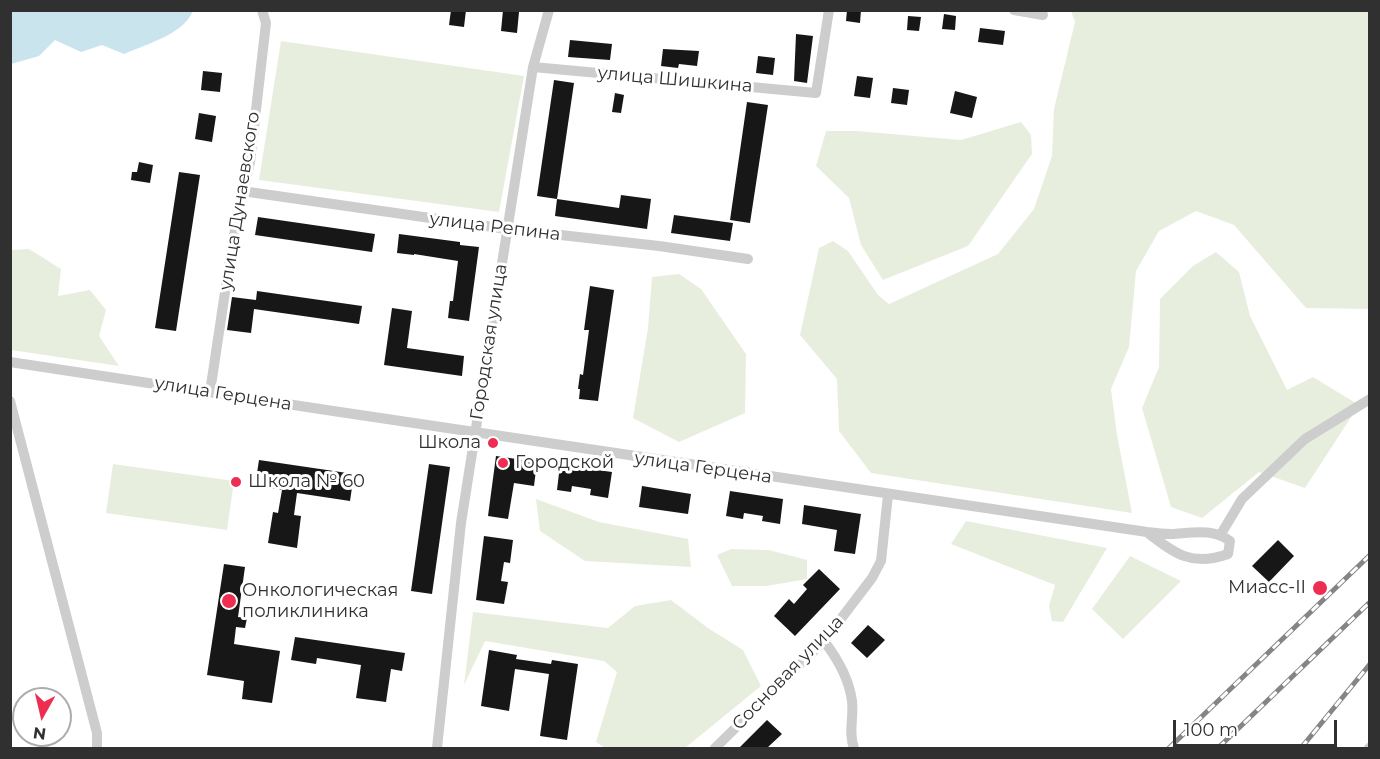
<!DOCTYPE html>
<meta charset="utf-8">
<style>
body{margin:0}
#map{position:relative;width:1380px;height:759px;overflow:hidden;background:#fff;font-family:Montserrat,sans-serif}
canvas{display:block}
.frame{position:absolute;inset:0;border:12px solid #303030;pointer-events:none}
.north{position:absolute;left:12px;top:687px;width:60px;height:60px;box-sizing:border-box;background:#fff;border:2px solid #acacac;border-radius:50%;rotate:188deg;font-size:16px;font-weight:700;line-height:24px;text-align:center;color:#303030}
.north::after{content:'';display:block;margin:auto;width:21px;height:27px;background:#ed2d52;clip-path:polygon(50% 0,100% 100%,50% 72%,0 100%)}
.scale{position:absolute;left:1173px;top:720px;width:164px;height:27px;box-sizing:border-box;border:3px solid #303030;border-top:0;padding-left:8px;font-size:18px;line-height:21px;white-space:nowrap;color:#303030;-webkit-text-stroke:4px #fff;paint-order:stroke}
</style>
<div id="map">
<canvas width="1380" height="759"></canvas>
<div class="frame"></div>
<div class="north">N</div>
<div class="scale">100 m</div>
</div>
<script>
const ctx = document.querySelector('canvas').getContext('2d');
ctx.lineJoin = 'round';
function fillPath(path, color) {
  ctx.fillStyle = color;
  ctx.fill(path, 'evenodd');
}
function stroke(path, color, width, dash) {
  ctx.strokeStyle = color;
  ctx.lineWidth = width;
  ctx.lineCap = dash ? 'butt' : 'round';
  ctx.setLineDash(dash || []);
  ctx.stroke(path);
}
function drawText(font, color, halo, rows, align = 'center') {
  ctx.font = font + ' Montserrat,sans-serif';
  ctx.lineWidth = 6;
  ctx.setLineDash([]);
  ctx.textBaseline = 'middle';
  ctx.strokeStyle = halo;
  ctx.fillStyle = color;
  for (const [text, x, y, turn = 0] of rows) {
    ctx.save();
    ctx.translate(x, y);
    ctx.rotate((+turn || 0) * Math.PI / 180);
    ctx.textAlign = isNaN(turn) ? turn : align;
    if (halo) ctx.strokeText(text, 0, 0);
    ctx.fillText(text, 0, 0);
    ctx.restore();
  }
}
fillPath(new Path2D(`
 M1071,11h298v298l-63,-1 -72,-83 -38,-14 -37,20 -23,40 -7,76 -18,42 6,46 15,78 -261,-40 -32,-42 -2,-52 -37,-44 19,-87 14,-7 15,10 30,44 11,9 109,-50 36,-45 18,-53 2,-47 21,-87z
 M281,41l243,35 -25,136 -240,-32z
 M1021,122l10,13 1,19 -64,92 -85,34 -22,-35 -12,-47 -33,-32 10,-35h31l104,9z
 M29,249l32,20 -3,27 32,-6 16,20 -7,26 20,30 -108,-16v-100z
 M1216,252l23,20 11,44 37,74 26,-13 46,28 -54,83 -46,-16 -57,46 -31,-11 -29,-99 17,-41 1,-68 33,-33z
 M679,274l22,15 45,65 -1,59 -66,29 -46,-24 15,-90 4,-51z
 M113,464l121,17 -7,49 -121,-17z
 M536,499l63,23 89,17 3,28 -106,-6 -45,-30z
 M966,521l141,27 -44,74 -11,-1 -3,-15 6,-21 -104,-41z
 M731,549l38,1 38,10v19l-40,7h-35l-15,-31z
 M1130,556l51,25 -58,58 -31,-30z
 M671,600l37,28 35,22 18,36 -76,62h-80l-9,-6 21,-70 -13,-11 -119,-20 -21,44 9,-73 135,16 27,-22z`), '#e8eede');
fillPath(new Path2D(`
 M11,10h182v1c-10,24 -47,33 -69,43l-22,-9 -21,7 -26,-12 -16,16 -28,8z`), '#cae4ee');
fillPath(new Path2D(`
 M451,10h15l-2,17 -15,-2z
 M503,10l16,2 -2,21 -16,-2z
 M847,10h14l-1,13 -14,-2z
 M944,14l12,2 -1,14 -13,-1z
 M908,16l13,1 -2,14 -12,-1z
 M980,28l25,3 -2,14 -25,-3z
 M796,34l17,2 -6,47 -13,-2z
 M570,40l42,4 -2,16 -42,-3z
 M663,49l36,2 -2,15 -18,-2 -1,4 -17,-2z
 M758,56l17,2 -2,17 -17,-2z
 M203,71l19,2 -2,19 -19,-2z
 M857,76l16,2 -3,20 -16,-2z
 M554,80l20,3 -17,116 -20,-3z
 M893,88l16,2 -2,15 -16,-2z
 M955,91l22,6 -5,21 -22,-5z
 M615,93l9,2 -3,18 -9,-1z
 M747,102l21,3 -18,118 -20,-3z
 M199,113l17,3 -4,26 -17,-3z
 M139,162l14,3 -3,18 -19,-3 1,-8h5z
 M179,172l21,3 -24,156 -21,-3z
 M621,195l30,4 -4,30 -92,-13 2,-17 62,9z
 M674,215l59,8 -3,18 -59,-8z
 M258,217l117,17 -3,18 -117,-17z
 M399,234l61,8v3l19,2 -10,74 -21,-3 2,-17h3l5,-40 -44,-7v1l-17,-2z
 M590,286l24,4 -16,111 -19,-2 1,-10h-2l2,-15 3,1 6,-45h-5z
 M257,291l105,15 -3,18 -105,-15 -3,24 -24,-3 5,-33 24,3z
 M392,308l20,3 -5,37 57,8 -2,20 -78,-11z
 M496,456l41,6 -3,24 -20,-3 -6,36 -20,-3z
 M259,460l95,14 -4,27 -53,-8 -3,22 7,1 -4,32 -29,-5 5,-31 5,1 4,-23 -27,-4z
 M429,464l21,3 -18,127 -21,-3z
 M560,465l52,7 -4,26 -18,-3 1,-6 -19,-3 -1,6 -14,-2z
 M642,486l49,8 -3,20 -49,-7z
 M730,491l53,8 -3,25 -18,-3 1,-5 -19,-3 -1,6 -17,-3z
 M804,505l57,9 -6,40 -21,-3 3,-21 -35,-6z
 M484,536l29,4 -3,23 -6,-1 -3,19 7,1 -4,22 -28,-4z
 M1278,540l16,16 -25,26 -17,-16z
 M224,564l21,3 -7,50 9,1 -2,10 -9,-1 -2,17 46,7 -8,52 -30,-4 2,-18 -37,-6z
 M819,569l21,20 -45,47 -21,-20 15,-17 5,5 13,-15 -4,-4z
 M868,625l17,15 -18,18 -16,-15z
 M295,637l110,16 -3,18 -11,-2 -5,33 -30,-4 5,-33 -44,-7 -1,6 -25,-4z
 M489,650l28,5 -1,4 35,5 1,-4 26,4 -11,76 -27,-4 9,-62 -34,-5 -6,42 -28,-5z
 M767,720l15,14 -15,14h-28z`), '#171717');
stroke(new Path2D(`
 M1014,10l29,5
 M533,67l283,26 13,-83
 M242,191l265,38 152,17 89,13
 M10,362c379,57 758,116 1137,170 8,1 16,2 24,2 21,-1 42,-6 59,7l-2,13c-35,13 -54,0 -81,-22
 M210,392l23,-153 17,-77 16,-139 -4,-13
 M10,401l87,332v15
 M1221,534l21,-35 63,-60 65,-40
 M824,641c13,17 25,37 28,60 2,16 -4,32 2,47
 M437,748l24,-225 72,-456 16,-57
 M715,748l109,-107 48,-63 9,-17 7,-66
 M1369,748h1`), '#cdcdcd', 10);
const rail = new Path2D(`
 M1169,748l201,-193
 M1218,748l152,-146
 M1301,748l69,-84`);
stroke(rail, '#858585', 5);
stroke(rail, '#fff', 3, [9]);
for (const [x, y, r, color] of [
 [493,443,6,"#ed2d52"],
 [503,463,6,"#ed2d52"],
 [236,482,6,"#ed2d52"],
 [1320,588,8,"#ed2d52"],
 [229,601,8,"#ed2d52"]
]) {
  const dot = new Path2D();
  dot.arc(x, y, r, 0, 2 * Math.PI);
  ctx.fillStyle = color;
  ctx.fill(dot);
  stroke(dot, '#fff', 2);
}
drawText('18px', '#303030', '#fff', [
 ["улица Шишкина",675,80,5],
 ["улица Дунаевского",240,201,-81],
 ["улица Репина",495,227,7],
 ["Городская улица",489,342,-81],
 ["улица Герцена",223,394,9],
 ["улица Герцена",703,468,8],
 ["Сосновая улица",788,673,-46]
]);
drawText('18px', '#303030', '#fff', [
 ["Школа",481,443,"right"],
 ["Городской",515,463],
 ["Школа № 60",248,482],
 ["Миасс-II",1306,588,"right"],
 ["Онкологическая",242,591],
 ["поликлиника",242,612]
], 'left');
</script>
